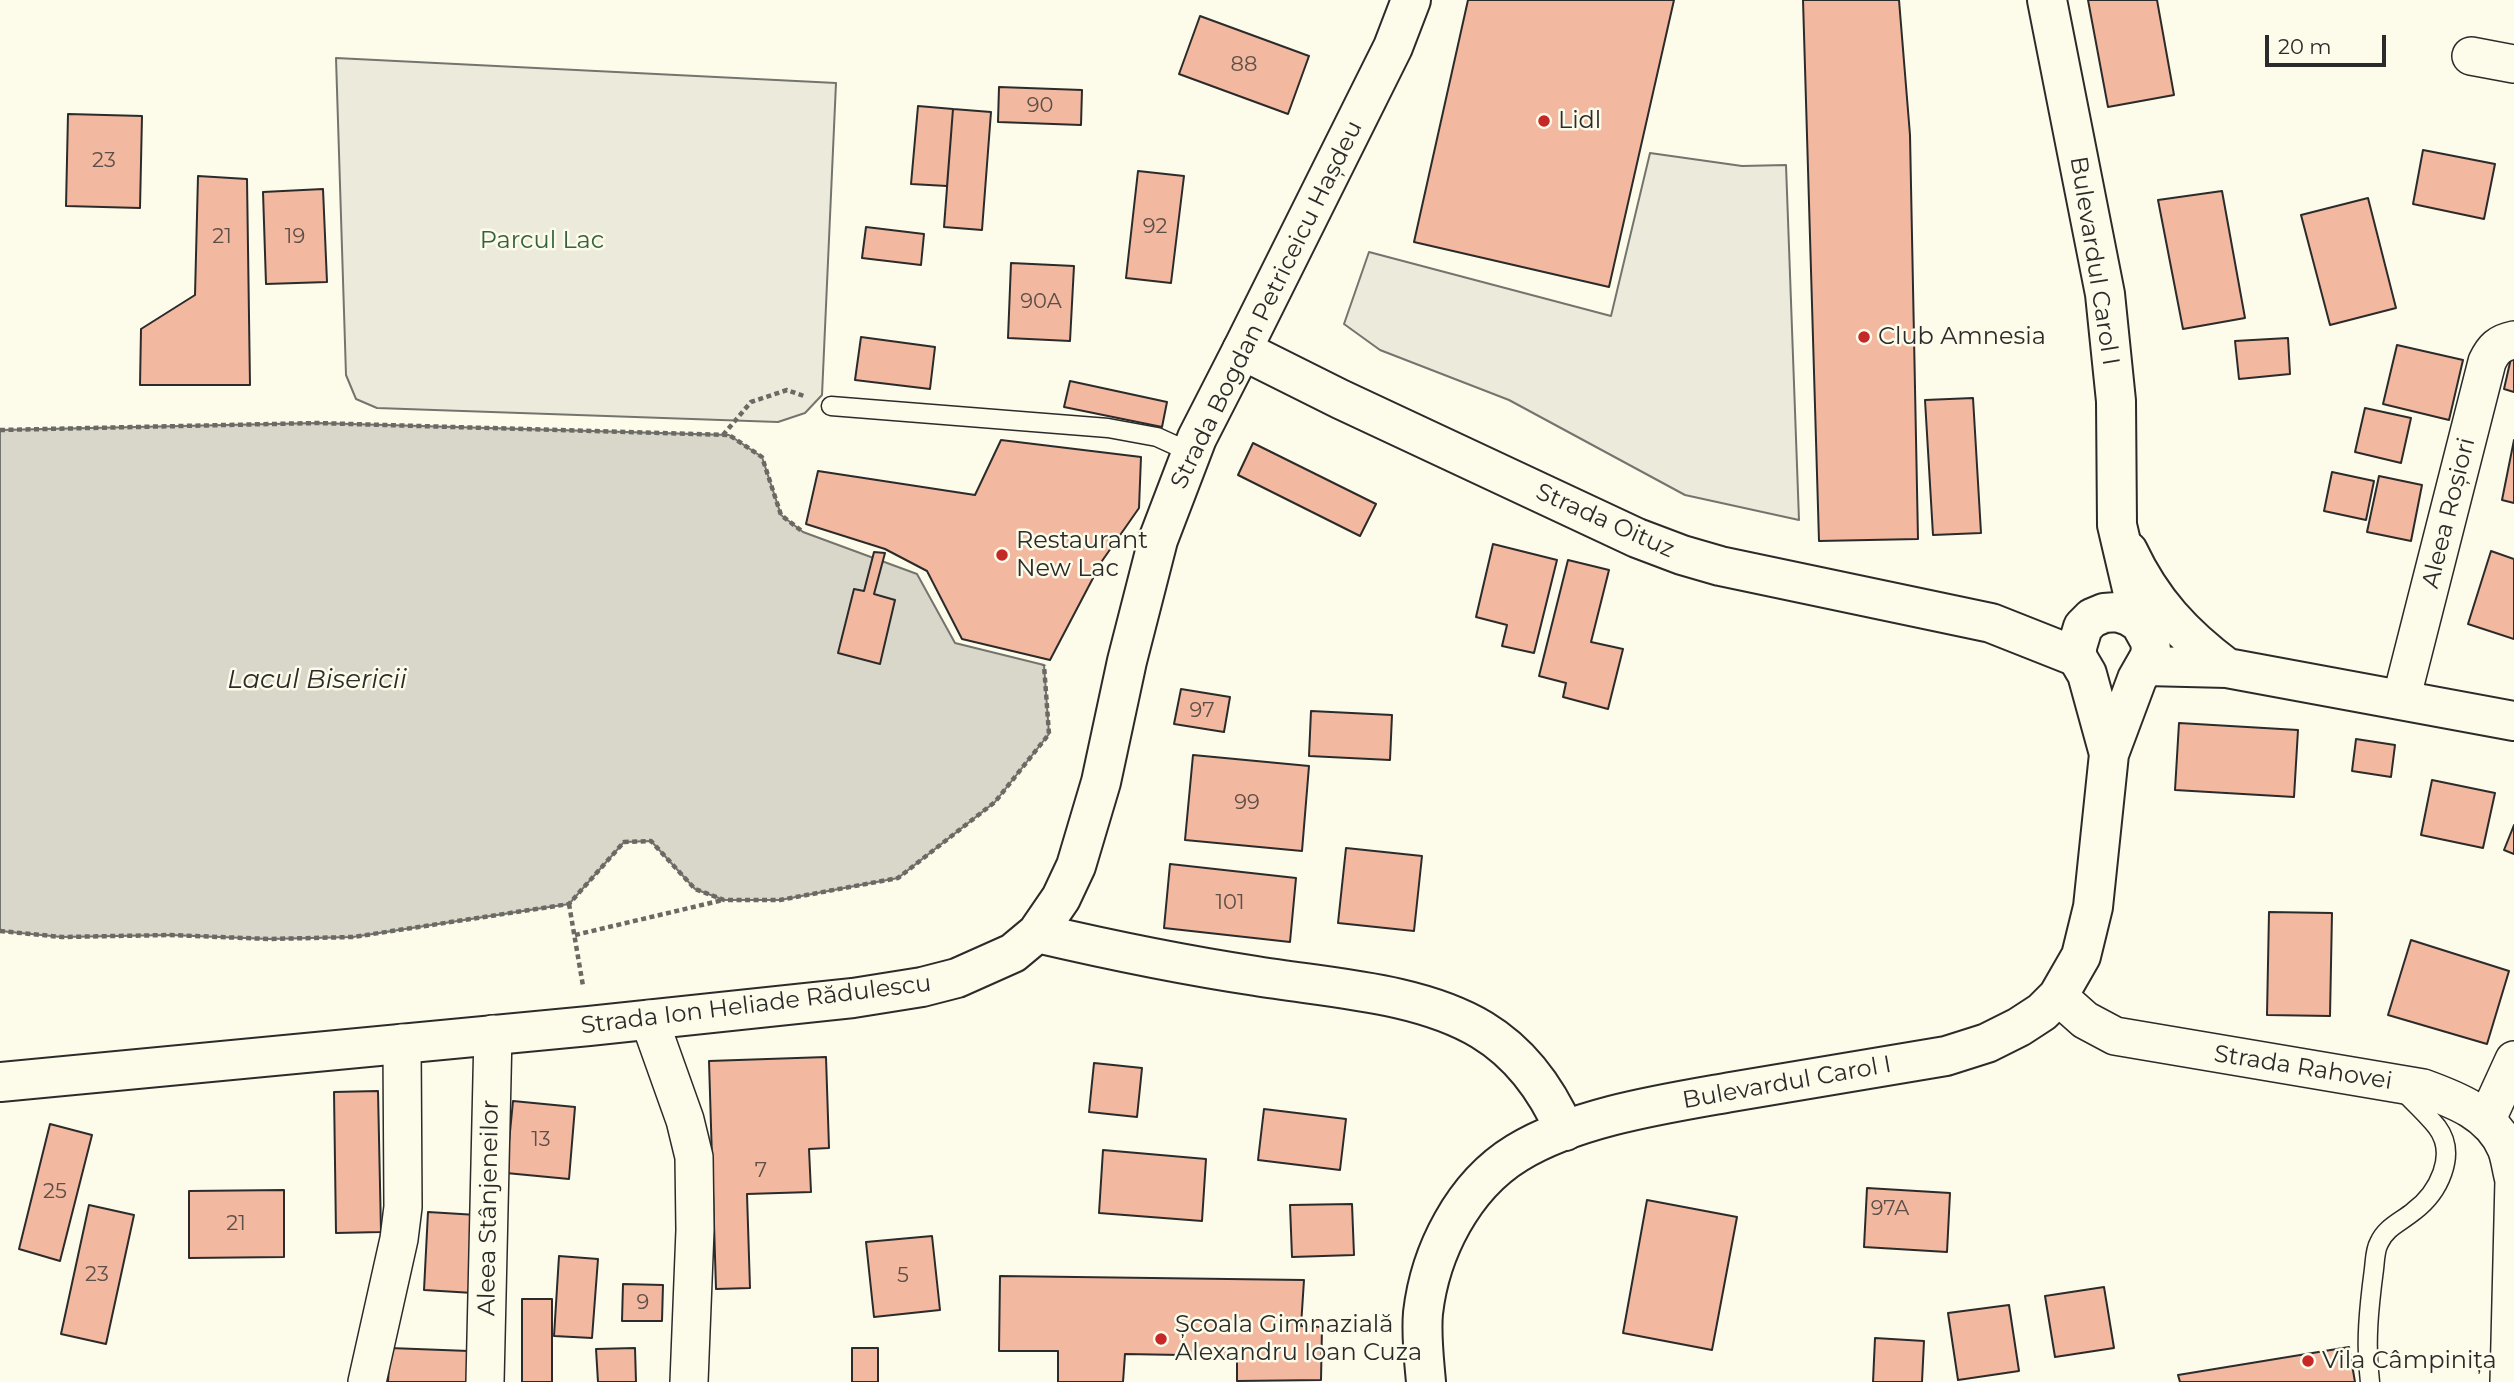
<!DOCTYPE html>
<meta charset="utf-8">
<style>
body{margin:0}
#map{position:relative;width:2514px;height:1382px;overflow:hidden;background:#fdfbea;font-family:Montserrat,sans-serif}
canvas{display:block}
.scale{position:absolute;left:2265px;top:35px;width:121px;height:32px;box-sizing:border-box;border:4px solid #2b2b2b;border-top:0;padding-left:9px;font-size:21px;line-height:24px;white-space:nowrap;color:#2b2b2b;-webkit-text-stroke:5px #fdfbea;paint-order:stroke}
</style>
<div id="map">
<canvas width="2514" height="1382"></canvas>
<div class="scale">20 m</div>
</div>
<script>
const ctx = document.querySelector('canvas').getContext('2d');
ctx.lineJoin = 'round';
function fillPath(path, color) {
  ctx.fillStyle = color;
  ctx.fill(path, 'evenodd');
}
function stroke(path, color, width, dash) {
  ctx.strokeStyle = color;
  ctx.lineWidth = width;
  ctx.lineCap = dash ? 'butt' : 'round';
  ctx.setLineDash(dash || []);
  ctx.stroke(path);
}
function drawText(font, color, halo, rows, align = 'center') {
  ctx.font = font + ' Montserrat,sans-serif';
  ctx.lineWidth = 5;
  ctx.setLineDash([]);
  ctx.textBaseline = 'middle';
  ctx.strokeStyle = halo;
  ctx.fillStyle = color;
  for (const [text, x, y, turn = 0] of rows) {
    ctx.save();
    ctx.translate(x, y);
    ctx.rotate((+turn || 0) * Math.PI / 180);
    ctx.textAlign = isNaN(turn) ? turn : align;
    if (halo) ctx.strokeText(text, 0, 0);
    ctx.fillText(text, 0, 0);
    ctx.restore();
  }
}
const green = new Path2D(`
 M336,58l500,25 -14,312 -17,18 -27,9 -401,-14 -21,-9 -10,-24z`);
fillPath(green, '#ecebdb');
stroke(green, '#74746e', 2);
const parking = new Path2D(`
 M1650,153l92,13 44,-1 13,355 -114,-25 -176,-95 -129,-50 -36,-26 25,-72 242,64z`);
fillPath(parking, '#eceadb');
stroke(parking, '#74746e', 2);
const water = new Path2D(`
 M317,423l412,12 33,22 19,58 22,17 114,42 38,69 89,22 5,69 -54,68 -97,76 -118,22h-56l-29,-11 -44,-48 -27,1 -55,62 -216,33 -84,2 -99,-4 -108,2 -62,-6v-501z`);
fillPath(water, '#d8d7c9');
stroke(water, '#74746e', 2);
const building = new Path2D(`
 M1468,0h206l-65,287 -195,-45z
 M1803,0h96l11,135 8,404 -99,2z
 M2088,0h69l17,95 -66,12z
 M1200,16l109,40 -21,58 -109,-40z
 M999,87l83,3 -1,35 -83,-3z
 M918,106l35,3 -6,77 -36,-2z
 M953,109l38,3 -9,118 -38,-3z
 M68,114l74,2 -2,92 -74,-2z
 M2423,150l72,14 -11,55 -71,-15z
 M1138,171l46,5 -13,107 -45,-5z
 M198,176l49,3 3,206h-110l1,-56 54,-34z
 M323,189l4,93 -61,2 -3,-92z
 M2222,191l23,127 -62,11 -25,-129z
 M2368,198l28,110 -66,17 -29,-110z
 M866,227l58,7 -3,31 -59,-7z
 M1011,263l63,3 -4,75 -62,-3z
 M861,337l74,10 -5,42 -75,-9z
 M2288,338l2,36 -51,5 -4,-38z
 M2397,345l66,15 -14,60 -66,-16z
 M2514,345v47l-10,-3z
 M1070,381l97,21 -5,25 -98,-20z
 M1973,398l8,135 -48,2 -8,-135z
 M2365,408l46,10 -10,45 -46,-11z
 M1001,440l140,17 -2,51 -37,53 -52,99 -88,-21 -35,-68 -42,-22 -79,-25 12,-53 157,24z
 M2514,440v63l-12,-3z
 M1253,443l123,61 -16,32 -122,-61z
 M2332,472l42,9 -8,39 -42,-9z
 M2379,476l43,9 -11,56 -44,-9z
 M1493,544l64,16 -23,93 -32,-7 5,-21 -31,-8z
 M2491,551l23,8v80l-46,-15z
 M874,552l11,1 -11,41 21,6 -15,64 -42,-11 16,-64 10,2z
 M1568,560l41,10 -18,72 32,7 -15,60 -45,-12 3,-14 -27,-7z
 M1181,689l49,8 -6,35 -50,-8z
 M1311,711l81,4 -2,45 -81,-4z
 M2179,723l119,7 -4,67 -119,-7z
 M2356,739l39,6 -4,32 -39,-6z
 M1193,755l116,11 -7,85 -117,-11z
 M2432,780l63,13 -12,55 -62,-13z
 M2514,825v29l-10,-4z
 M1346,848l76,8 -8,75 -76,-8z
 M1170,864l126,14 -6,64 -126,-14z
 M2269,912l63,1 -2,103 -63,-1z
 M2411,940l98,31 -22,73 -99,-29z
 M826,1057l3,91 -20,1 2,43 -64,2 3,94 -34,1 -7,-228z
 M1094,1063l48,5 -5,49 -48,-5z
 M378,1091l3,141 -45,1 -2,-141z
 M513,1101l62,6 -6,72 -63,-6z
 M1264,1109l82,10 -6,51 -82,-10z
 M50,1124l42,11 -32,126 -41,-12z
 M1103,1150l103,9 -4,62 -103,-8z
 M1867,1188l83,5 -3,59 -83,-5z
 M284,1190v67l-95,1v-67z
 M1647,1200l90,17 -25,133 -89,-17z
 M1352,1204l2,51 -62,2 -2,-52z
 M89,1205l45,10 -28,129 -45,-10z
 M428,1212l49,3 -4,78 -49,-3z
 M932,1236l8,74 -66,7 -8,-75z
 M559,1256l39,3 -6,79 -38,-2z
 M1000,1276l304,4 -3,46 21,1 -1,53 -84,1v-25l-112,-2 -2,28h-65v-31h-59z
 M623,1284l40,1 -1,36h-40z
 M2104,1287l10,61 -59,9 -10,-61z
 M522,1299h30v83h-30z
 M2009,1305l10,66 -61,9 -10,-67z
 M1875,1338l49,3 -2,41h-49z
 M2349,1347l6,35h-175l-2,-7z
 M390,1348l79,3 -1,31h-80z
 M635,1348l1,34h-38l-2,-33z
 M852,1348h26v34h-26z`);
fillPath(building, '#f2b8a0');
stroke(building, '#2b2b2b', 2);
const service = new Path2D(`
 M831,406l277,22 49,9 33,15
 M2370,1382c-5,-38 -1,-75 4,-113 1,-8 1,-19 5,-26 7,-16 22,-21 35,-32 24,-18 44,-56 23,-84 -11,-14 -25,-26 -37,-39`);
const minor = new Path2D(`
 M2471,56l43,8
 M2401,700l86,-338c6,-13 12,-19 27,-22
 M2058,996l27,24 30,16 308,52c33,12 68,25 83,60 4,9 5,22 8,32
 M649,1019l36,101 9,37 1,73 -6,152
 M2487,1119l27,-59
 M367,1382l32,-143 4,-32 -1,-164
 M485,1382l8,-348
 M2509,1382l5,-202`);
const tertiary = new Path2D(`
 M1037,933c73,17 146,32 219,43 72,12 163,16 226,54 38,23 65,60 83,101
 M0,1082l589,-56 264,-28 69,-11 35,-9 56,-25 24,-20 24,-35 15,-32 25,-84 26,-121 31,-121 39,-102 45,-88`);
const secondary = new Path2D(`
 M1411,0l-18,47 -151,303 98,49 297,139 45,17 38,11 271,57 86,34
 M2128,551c24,51 55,84 99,117
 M2146,666l81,2 287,53`);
const primary = new Path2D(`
 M2047,0l58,294 11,107 1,124 23,98
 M1426,1382c-2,-23 -5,-46 -3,-69 7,-61 40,-127 94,-160 59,-36 146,-49 214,-61 72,-12 143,-24 215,-36l41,-13 32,-16 23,-15 16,-16 23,-40 12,-49 16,-153 28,-75 12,-21 2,-8 -1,-9 -10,-18 -11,-7 -12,-4 -13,1 -12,5 -9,9 -6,20v10l10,17 22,80`);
stroke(service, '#2b2b2b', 21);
stroke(minor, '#2b2b2b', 40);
stroke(tertiary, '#2b2b2b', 42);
stroke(secondary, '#2b2b2b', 42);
stroke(primary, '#2b2b2b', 42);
stroke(new Path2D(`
 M0,430l317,-7 412,12 33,22 19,58 22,17
 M723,435l28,-33 36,-12 17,6
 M569,904l14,82
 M0,931l62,6 108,-2 99,4 84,-2 216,-33 55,-62 27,-1 44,48 29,11h56l118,-22 97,-76 54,-68 -5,-69
 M575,935l148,-35`), '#6a6964', 4.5, [5, 3.5]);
stroke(service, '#fdfbea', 18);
stroke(minor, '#fdfbea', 37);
stroke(tertiary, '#fdfbea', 38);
stroke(secondary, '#fdfbea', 38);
stroke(primary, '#fdfbea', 38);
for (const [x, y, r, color] of [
 [1544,121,7,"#c62828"],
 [1864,337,7,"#c62828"],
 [1002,555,7,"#c62828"],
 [1161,1339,7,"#c62828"],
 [2308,1361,7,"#c62828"]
]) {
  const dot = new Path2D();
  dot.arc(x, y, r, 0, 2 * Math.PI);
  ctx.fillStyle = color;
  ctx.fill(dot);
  stroke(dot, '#fdfbea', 2.5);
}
drawText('21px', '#5d4e48', null, [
 ["88",1244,65],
 ["90",1040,106],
 ["23",104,161],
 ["92",1155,227],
 ["21",222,237],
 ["19",295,237],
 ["90A",1041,302],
 ["97",1202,711],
 ["99",1247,803],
 ["101",1230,903],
 ["13",541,1140],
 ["7",761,1171],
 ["25",55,1192],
 ["97A",1890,1209],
 ["21",236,1224],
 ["23",97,1275],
 ["5",903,1276],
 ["9",643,1303]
]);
drawText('24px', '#2b2b2b', '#fdfbea', [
 ["Lidl",1558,121],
 ["Club Amnesia",1878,337],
 ["Restaurant",1016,541],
 ["New Lac",1016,569],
 ["Școala Gimnazială",1175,1325],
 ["Alexandru Ioan Cuza",1175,1353],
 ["Vila Câmpinița",2322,1361]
], 'left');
drawText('24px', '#34623c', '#fdfbea', [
 ["Parcul Lac",542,241]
]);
drawText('24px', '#2b2b2b', '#fdfbea', [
 ["Bulevardul Carol I",2094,261,81],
 ["Strada Bogdan Petriceicu Hașdeu",1267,305,-64],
 ["Aleea Roșiori",2449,513,-76],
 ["Strada Oituz",1605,521,24],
 ["Strada Ion Heliade Rădulescu",756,1005,-7],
 ["Strada Rahovei",2303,1068,9],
 ["Bulevardul Carol I",1787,1083,-10],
 ["Aleea Stânjeneilor",489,1208,-89]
]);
drawText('italic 26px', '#2b2b2b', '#fdfbea', [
 ["Lacul Bisericii",317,680]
]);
</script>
